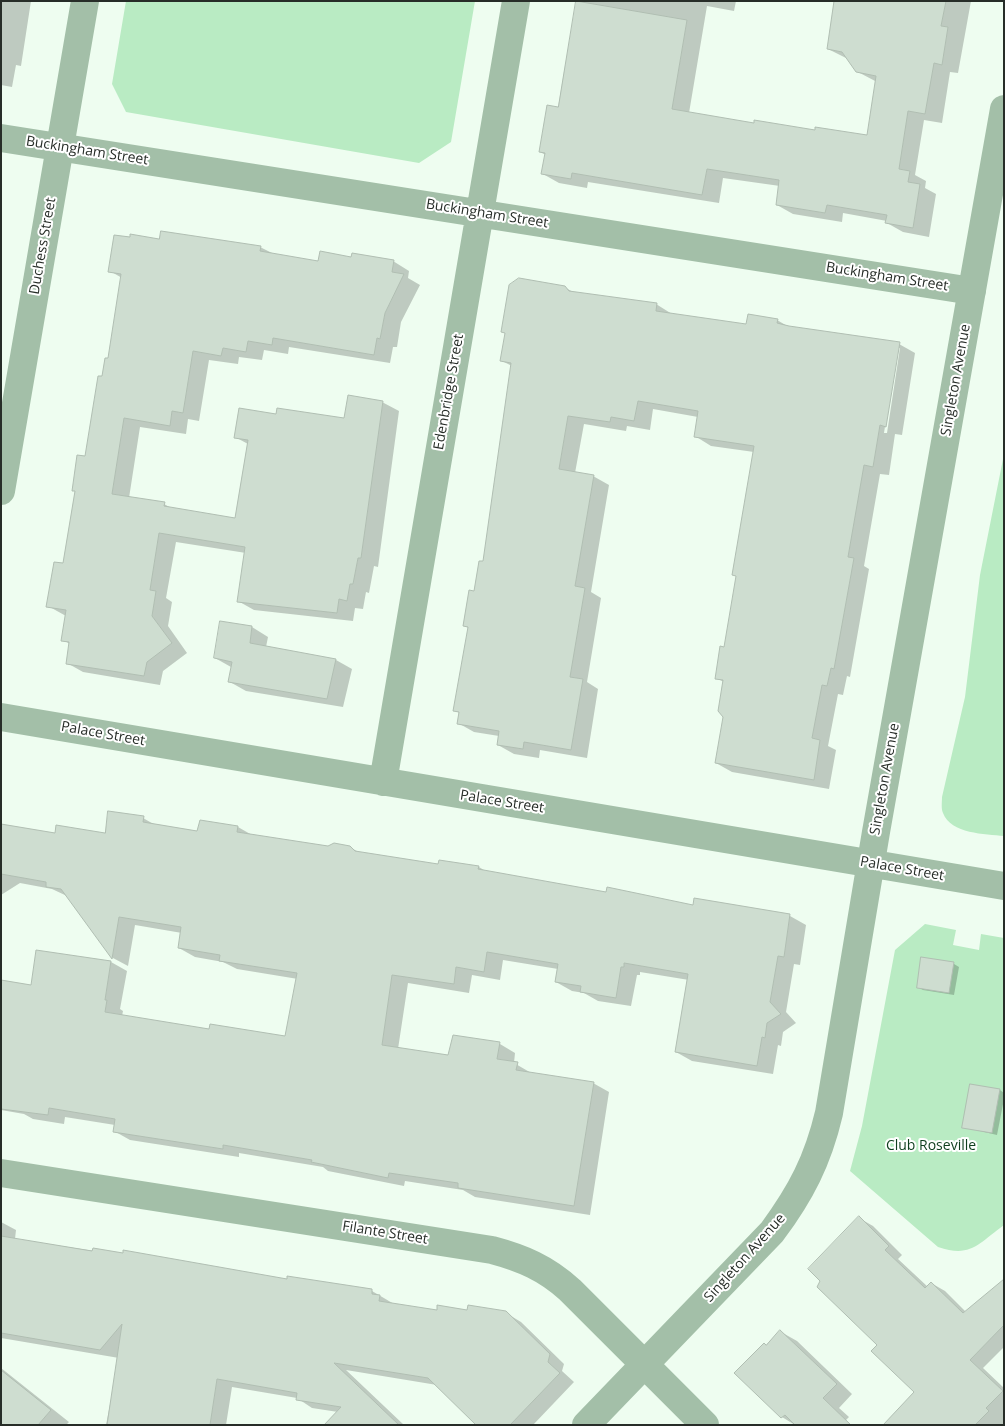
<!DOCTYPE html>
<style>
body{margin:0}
#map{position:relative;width:1005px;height:1426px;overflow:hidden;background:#eefdf0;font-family:"Open Sans",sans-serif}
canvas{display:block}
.frame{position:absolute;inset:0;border:2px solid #272d28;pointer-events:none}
</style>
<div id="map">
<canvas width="1005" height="1426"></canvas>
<div class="frame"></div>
</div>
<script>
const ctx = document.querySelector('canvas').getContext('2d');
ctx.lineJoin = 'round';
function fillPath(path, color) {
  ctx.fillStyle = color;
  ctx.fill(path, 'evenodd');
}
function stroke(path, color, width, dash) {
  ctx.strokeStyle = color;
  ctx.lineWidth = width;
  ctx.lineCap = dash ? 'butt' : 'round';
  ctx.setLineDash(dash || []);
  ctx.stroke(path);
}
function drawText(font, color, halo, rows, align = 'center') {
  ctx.font = font + ' "Open Sans",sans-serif';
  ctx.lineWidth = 4;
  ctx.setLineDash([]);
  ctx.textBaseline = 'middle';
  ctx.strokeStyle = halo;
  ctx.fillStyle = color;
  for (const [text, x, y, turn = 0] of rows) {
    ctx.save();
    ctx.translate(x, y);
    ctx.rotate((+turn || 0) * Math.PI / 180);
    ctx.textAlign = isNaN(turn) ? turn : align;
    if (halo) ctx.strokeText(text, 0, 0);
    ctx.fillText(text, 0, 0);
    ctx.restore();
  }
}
fillPath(new Path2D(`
 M126,1h349l-24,141 -32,21 -293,-51 -14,-28z
 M1004,454v382c-19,-2 -53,-2 -61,-23 -2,-4 -1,-11 -1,-16l23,-100 15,-122z
 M925,924l31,6 -3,15 26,5 2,-16 23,4v287c-26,19 -33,33 -66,22l-88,-76 12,-45 33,-176z`), '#b9ebc3');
fillPath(new Path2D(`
 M1,1h30l-10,65 -5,-1 -4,22 -11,-2z
 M577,1h159l-2,10 -27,-5 -18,107 66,12 113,12 9,-55 -21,-11 -8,-12 -20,-10 6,-48h137l-13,72 -8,-1 -8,51 -18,-3 -9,55 11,6 -1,7 11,6 -7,43 -26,-5 -16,-9v-2l-44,-8 -1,9 -49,-8 -16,-9 3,-19 -57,-8 -4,25 -131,-21 -1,6 -28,-5 -16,-9 3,-19 -6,-3 19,-44z
 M160,241l100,6 14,7 45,8 33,-4 41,3 16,10 -1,7 12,7 -19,37 -4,25h-4l-3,16 -101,-16 -1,7 -24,-4 -2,10 -23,-3 -1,7 -29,-4 -10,61 -11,-2 -2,15 -46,-7 -11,71 35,6 9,5 63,10 12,-75 -13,-7 42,-21 68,4 37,-18 17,9 -21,156 -4,-1 -5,27 -3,-1 -3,17 -8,-1 -2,13 -99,-11 -16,-9 8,-48 -70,-11 -10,56 6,4 -4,24 19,27 -24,18 -3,14 -77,-13 -16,-9 3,-19 -7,-4 3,-24 -18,-10 16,-41 12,-73 -3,-2 13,-33 23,-98 13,-81 -12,-7z
 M564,287l11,6 81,11 16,10 75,12 30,-6 12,7 110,17 16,9 -13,82 -7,-1 -6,41 -9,-1 -16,92 5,3 -19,108 -3,-1 -4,19 -5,-1 -10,52 8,4 -7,39 -97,-17 -16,-9 9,-46 -1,-35 -8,-4 9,-30 12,-71 17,-125 -43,-6 -16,-10 3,-19 -45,-8 -3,21 -23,-4 -1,5 -42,-7 -9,49 18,3 16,9 -18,107 10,6 -14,84 11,7 -11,69 -47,-8 -1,8 -25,-4 -16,-9 1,-9 -25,-4 -16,-9 2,-10 -6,-3 15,-82 -5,-2 20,-63 23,-147 -3,-2 8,-48 -10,-5zM897,348h3l-13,85h-3z
 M252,627l16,10 -2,10 70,13 16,9 -9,38 -97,-16 -16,-9 1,-15 -16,-9z
 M143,818l14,8 41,7 3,-12 37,6 14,8 76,12h22l10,6 79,13 40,1 8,5 120,22 87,12 1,-6 95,16 16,9 -6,40 -6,-1 -8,48 10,11 -13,9 -2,14 -3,-1 -5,29 -81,-13 -16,-9 13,-72 -49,-8v3h-3l-6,31 -33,-5 -14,-8 -12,-2 -16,-9 2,-13 -55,-9 -3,20 -28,-5 -3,18 -61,-10 -10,66 50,8 52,-13 15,9 -1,10 19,11 60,9 16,9 -19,123 -115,-18 -12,-7 -58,-9 -1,5 -76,-15 -5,-4 -84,-14v4l-109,-17 -16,-9 1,-6 -50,-8 -1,7 -31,-5 -9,-5 -23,-4v-128l31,5 6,-36 73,11 16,9 -7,38 3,2 -1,5 88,15 76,6 12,-58 -61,-10 -14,-7 -28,-5 -16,-9 3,-15 -47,-8 -7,41 -15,-8 -46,-62 -15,-7 -32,-6 -19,12v-70l55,9h50z
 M954,964l5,3 -5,28 -31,-5 -5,-3z
 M1000,1090l4,3v6l-7,36 -34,-8z
 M859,1218l14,8 29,29 -4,4 30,28 3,-4 14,8 21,21 38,-31v66l-21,21 21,20v37h-119l31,-33 -38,-47z
 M1,1222l15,8 -1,9 273,41 84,11 22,13 44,7 68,2 15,9 43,42 -2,7 12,11 -41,43h-52l-44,-40 -91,-15 58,55h-78l12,-13 -26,-4 -15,-10 -65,-11 -6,38h-120l13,-67 -118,-20z
 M781,1332l16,9 55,53 -13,14 10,9 -8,8h-46l-13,-8 -15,-71z
 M1,1368l68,54 -3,3h-65z`), '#0003');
const building = new Path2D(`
 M576,1l111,19 -15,89 82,14v-3l61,10v-3l52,8 9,-59 -20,-4 -14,-20 -15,-3 7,-48h112l-5,25 7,1 -6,38 -8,-2 -9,51 -17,-3 -9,58 11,2 -2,11 12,2 -7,44 -28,-5 2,-8 -60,-10 -2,8 -49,-8 3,-25 -72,-11 -5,26 -130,-22 -1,6 -30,-5 4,-21 -6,-1 8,-47 11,2z
 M161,231l100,15 -1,5 58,10 2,-10 31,6 1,-4 42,7 -2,12 12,2 -19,39 -5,26 -3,-1 -3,17 -101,-17 -1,7 -24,-4 -2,11 -23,-4 -2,8 -28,-5 -10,62 -11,-2 -2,15 -46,-8 -12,76 53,8 -1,4 71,12 13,-78 -14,-2 5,-30 37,6 1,-6 67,10 4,-23 35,6 -22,157h-3l-5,26h-3l-3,17 -8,-2 -2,14 -100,-11 8,-55 -86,-14 -9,57 6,1 -4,25 20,27 -25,19 -3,14 -78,-12 3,-22 -8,-1 5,-31 -20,-3 8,-45 9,1 12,-72h-3l5,-36 8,1 13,-80h4l3,-18h3l13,-84 -13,-2 6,-37 16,2v-3l29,5z
 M519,278l46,8 4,5 88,12 -1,8 90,13 2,-10 30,5 -1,4 12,3 111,16 -14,85 -6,-2 -7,42 -9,-2 -16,92 6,1 -20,111 -3,-1 -4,18 -5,-1 -10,53 8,2 -6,40 -99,-17 8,-46 -5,-6 5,-31 -8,-1 5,-33 4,1 12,-71 -4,-1 22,-129 -60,-9 4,-26 -60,-10 -4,20 -23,-4 -1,5 -42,-6 -9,53 35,6 -19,111 10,2 -15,89 13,2 -12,71 -47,-8 -1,7 -26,-4 2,-14 -42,-7 2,-12 -6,-1 15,-84 -5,-1 6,-36 5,1 5,-30h4l28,-198 -11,-2 5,-28 -4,-1 8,-47z
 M220,621l32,5 -2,17 86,16 -9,40 -99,-17 4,-20 -18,-4z
 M108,811l36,5 -1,6 54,9 3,-11 38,6 -1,6 91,14 6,-3 16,3 5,5 83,13 1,-4 40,6 -1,3 128,23 1,-5 86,18 1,-7 96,16 -6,43 -6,-1 -8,46 11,12 -14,9 -2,15 -3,-1 -5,29 -82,-14 13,-78 -64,-11v4h-3l-5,31 -36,-6 1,-6 -26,-4 3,-18 -71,-12 -3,20 -28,-5 -2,17 -62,-9 -10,70 66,10 5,-20 47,7 -3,17 21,3 -2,8 78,12 -20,124 -116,-18v-5l-69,-10 -1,5 -77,-16 1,-2 -89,-15v4l-110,-17 2,-13 -66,-11 -1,7 -47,-6v-129l30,5 5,-35 75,11 -6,39h2l-2,12 104,17 1,-5 75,12 12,-63 -78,-12 1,-6 -42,-7 3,-21 -62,-10 -7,42 -51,-70 -15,-2v-5l-45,-8v-50l54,9 1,-8 49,8z
 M921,957l33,5 -5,31 -32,-5z
 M970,1084l30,5 -8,44 -30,-5z
 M859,1216l30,30 -4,4 40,38 6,-6 32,31 41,-34v46l-34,35 33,31 -17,17 3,3 -14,14h-92l31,-33 -43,-41 6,-6 -60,-58 3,-6 -12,-12z
 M1,1236l91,15 1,-3 30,5v-3l164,29v-3l85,13v5l8,1 -1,6 58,9v-5l30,5 1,-5 38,6 44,43 -2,8 12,11 -50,52h-34l-48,-47 -94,-15 65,62h-75l17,-18 -45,-7 1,-7 -80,-14 -7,46h-103l15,-101 -22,26 -99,-17z
 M780,1330l57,54 -14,14 28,27h-56l-10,-10 -4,3 -47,-45 30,-30 2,2z
 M1,1370l50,40 -13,15h-37z`);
fillPath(building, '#ceddd0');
stroke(building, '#b0beb2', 1);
stroke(new Path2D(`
 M1,138l971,153
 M1,491l84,-490
 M1,717l1003,169
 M383,782l133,-781
 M1,1173l491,77c30,8 54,18 78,40l135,135
 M586,1425l186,-193c29,-39 46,-72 57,-119l47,-281 128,-723`), '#a3bfa8', 28);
drawText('14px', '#272d28', '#fff', [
 ["Buckingham Street",87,151,9],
 ["Buckingham Street",487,214,9],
 ["Duchess Street",43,246,-80],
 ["Buckingham Street",887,277,9],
 ["Singleton Avenue",956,380,-80],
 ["Edenbridge Street",449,392,-80],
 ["Palace Street",103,734,10],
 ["Singleton Avenue",885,779,-80],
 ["Palace Street",502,802,9],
 ["Palace Street",902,869,10],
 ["Filante Street",385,1233,9],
 ["Singleton Avenue",745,1258,-48]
]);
drawText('14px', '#0e3e1d', '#fff', [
 ["Club Roseville",931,1146]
]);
</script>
